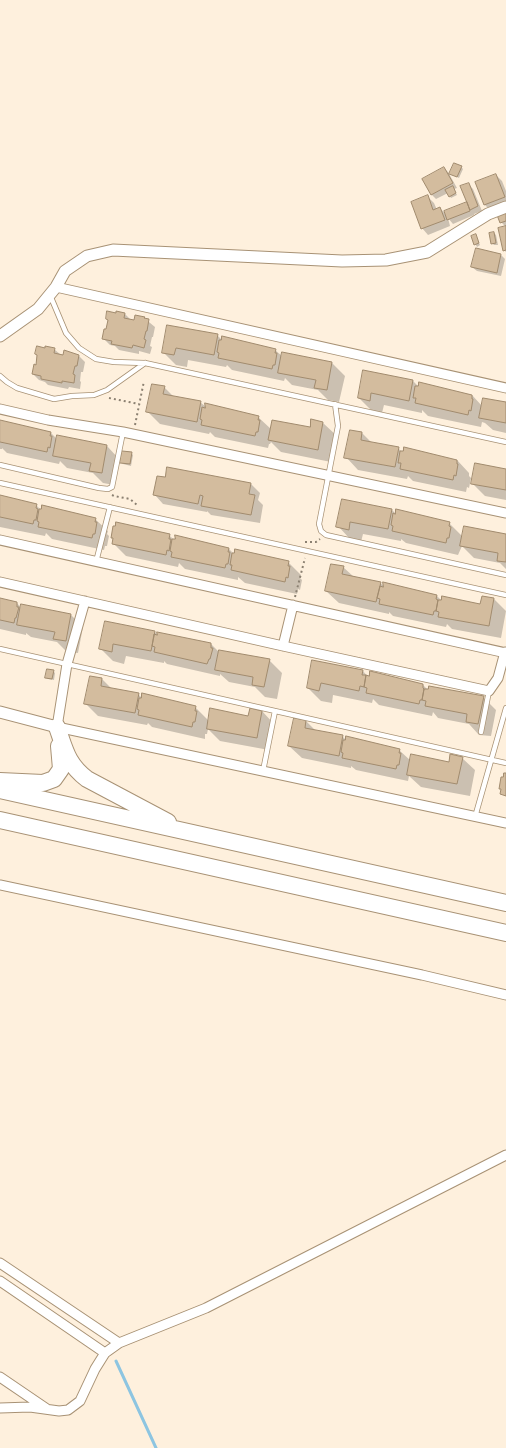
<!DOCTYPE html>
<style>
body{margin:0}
canvas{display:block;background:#fef0dd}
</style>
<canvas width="506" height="1448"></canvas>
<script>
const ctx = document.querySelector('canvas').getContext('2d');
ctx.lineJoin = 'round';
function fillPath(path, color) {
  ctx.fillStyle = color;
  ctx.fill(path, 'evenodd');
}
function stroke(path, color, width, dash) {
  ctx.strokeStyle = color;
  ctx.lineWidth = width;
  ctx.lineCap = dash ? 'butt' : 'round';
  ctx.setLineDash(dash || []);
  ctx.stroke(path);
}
fillPath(new Path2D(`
 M461,167l2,2 -4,9 -9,-4z
 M444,168l4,4 9,16 -3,1 3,6 -6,3 -3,-5 -12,6 -4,-4 -8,-16z
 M496,175l6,6 4,10v14l-15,6 -7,-7z
 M468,184l5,5 9,22 -8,3v1l-21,9 -5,-6 2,8 -22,9 -6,-7 6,-31 6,6 3,7 3,-2 7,8 21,-13z
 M506,213v39l-2,-2 2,-23 -5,-5z
 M494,233l2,2 2,10h-4l-2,-2z
 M476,236l4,9 -3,2 -5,-10z
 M501,255l4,4 -4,17 -24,-5 -5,-4z
 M117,314h8l6,6 3,1 10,-3 11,9 -2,10h-1l-2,9 2,1 -2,7 -11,-3v3l-20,-4 -4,-4 -5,-1 -7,-7 4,-7 2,-10 -2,-2z
 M168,326l49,9 5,5 53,10 7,6 1,-2 49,9 13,13 -6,26 -11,-2 -10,-10 -26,-5 -7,-7 -1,3 -52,-11 -5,-5 -1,2 -38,-7 -1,7 -11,-2 -13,-13z
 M46,349h8l7,6h17l7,7 -2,10h-2l-1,9 1,1 -1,7 -11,-2 -1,2 -20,-4 -3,-3 -6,-2 -6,-6z
 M364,372l49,9 6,6 53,8 10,11 24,-3v30l-13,-3 -8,-7 -3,-1 -1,5 -53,-11 -6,-6v3l-38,-8 -2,8 -11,-3 -12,-12z
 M164,387l10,10 26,5 6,5 52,10 13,12 39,-1 2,-8 11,3 13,12 -5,27 -50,-10 -10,-10 -1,2h-1l-1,4 -53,-11 -5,-5 -1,2 -49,-10 -12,-12z
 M0,421l50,11 7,7 50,7 12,13 -5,26 -11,-2 -10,-10 -26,-5 -7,-7 -1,3 -52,-11 -5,-5v1h-2z
 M351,431l11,2 10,10 26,5 5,5 54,7 12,13v3l2,2 -2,10 -2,-1 -1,5 -53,-11 -5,-5 -1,3 -49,-9 -12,-13z
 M131,453l2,2 -2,11 -8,-2 -2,-2z
 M168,468l83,16 9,9 -2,7 5,5 -3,18 -49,-8 -4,-4v1l-44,-8 -8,-9 11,-17z
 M506,470v30l-21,-4 -13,-13z
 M0,496l36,9 6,6 53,8 13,12 -1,3 2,2 -2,10h-2l-1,4 -52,-11 -6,-6 -1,3 -45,-9z
 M343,500l49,10 4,4 53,9 14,14 43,-2v34l-6,-6 -26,-5 -12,-12 -4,9 -52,-12 -5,-4v2l-38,-7 -2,8 -11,-3 -12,-13z
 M169,535l6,6 54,8 6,6 53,7 13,13 -1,3 2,2 -2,10 -2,-1 -1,5 -52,-11 -7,-6v3l-53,-11 -6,-6 -1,4 -52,-11 -13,-13 1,-4 -2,-2z
 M343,567l11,10 26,6 4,3 53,10 5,5 39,4 2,-8 11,2 12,12 -5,27 -49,-9 -5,-5 -1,3 -53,-11 -4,-4v2l-50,-11 -13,-12z
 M0,599l17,4 4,5 50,7 12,12 -5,26 -11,-1 -10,-10 -26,-5 -5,-4v2l-26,-6z
 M106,622l49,10 3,3 53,9 9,9 49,7 13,13 -5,26 -12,-2 -10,-10 -26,-5 -9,-8v2l-53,-12 -3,-3v2l-38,-7 -2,8 -11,-3 -13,-13z
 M313,662l50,9 6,7 54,7 6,6 54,6 13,13 -5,26 -12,-1 -10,-11 -31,-6 -5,-6 -1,4 -53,-11 -6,-6 -1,4 -39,-8 -1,8 -11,-2 -13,-13z
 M53,671l2,2 -1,7 -6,-1 -2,-2z
 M102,679l10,10 26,5 4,4 53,9 14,14 40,-4 13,-6 12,13 -5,26 -49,-9 -12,-12 -1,5h-2v5l-53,-12 -4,-4 -1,2 -49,-9 -13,-13z
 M295,719l11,2 10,10 26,5 4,4 53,10 12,11 39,2 12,-5 13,12 -5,26 -49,-9 -12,-11 -1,5 -52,-11 -5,-4v2l-49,-10 -13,-12z`), '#0003');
stroke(new Path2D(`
 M116,1361l40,87`), '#8dc5e1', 3);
const building = new Path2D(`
 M454,163l8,3 -5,11 -8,-3z
 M444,167l9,16 -22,12 -9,-16z
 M496,174l9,23 -21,8 -9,-23z
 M469,183l9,23 -8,4 -10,-24z
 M453,186l3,7 -7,4 -4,-7z
 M428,195l5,15 7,-3 5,13 -24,9 -10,-27z
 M467,202l3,9 -23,9 -3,-9z
 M506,212v9l-6,2 -3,-8z
 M506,226v24l-3,1 -5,-23z
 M494,232l2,11 -5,1 -2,-11z
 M476,234l3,9 -5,2 -3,-9z
 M476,248l25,6 -4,19 -26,-6z
 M107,311l9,2v-2l9,2 -1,5 10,2 1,-5 10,2 -1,1 5,1 -2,12h-1l-2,8 2,1 -2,8 -11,-3 -1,3 -21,-4 1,-3 -10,-2 2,-10h2l2,-9 -2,-1z
 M167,325l51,9 -4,21 -38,-7 -2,7 -12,-2z
 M222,336l54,13 -1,4h2l-2,12h-2l-1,4 -54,-11 1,-5 -2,-1 2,-12h2z
 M37,346l8,2v-2l10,2 -1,5 9,2 1,-5 15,5 -2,11h-2l-2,8 2,1 -1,8 -12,-2v2l-21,-4v-3l-9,-2 2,-10 2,1 1,-10 -2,-1z
 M282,352l50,10 -5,28 -13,-2 2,-8 -38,-7z
 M363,370l50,10 -4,21 -38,-8 -1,8 -12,-3z
 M419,382l53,13v4h1l-2,12 -2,-1 -1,5 -53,-12 1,-5h-3l2,-12h3z
 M152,384l13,2 -2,8 38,7 -4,21 -51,-10z
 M483,398l23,4v21l-27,-5z
 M205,403l54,13 -1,4h2l-2,12h-2l-1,4 -54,-11 1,-5 -2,-1 2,-12 3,1z
 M311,419l12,3 -5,28 -50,-10 4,-20 38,7z
 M0,420l51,12 -1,4h2l-2,12 -2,-1 -1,5 -47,-10z
 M350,430l12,2 -1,8 38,7 -4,20 -51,-9z
 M57,435l50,10 -5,28 -13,-2 2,-8 -38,-7z
 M404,447l53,13v4h1l-2,12 -2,-1 -1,5 -53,-11 1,-6h-3l2,-12h3z
 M122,451l10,1 -2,12 -10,-1z
 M475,463l31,6v21l-35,-6z
 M167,467l84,16 -2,11 6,1 -4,20 -50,-9 2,-10 -3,-1 -2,9 -45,-9 4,-19 8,1z
 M0,495l37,9 -1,4 2,1 -2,11h-2l-1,4 -33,-7z
 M342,499l50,10 -4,20 -38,-7 -1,8 -13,-3z
 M42,505l54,13 -1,4h2l-2,12h-2l-1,4 -54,-11 1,-5 -2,-1 2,-12h2z
 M396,509l54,13 -1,4 2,1 -2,11h-2l-1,5 -54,-12 1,-5 -2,-1 2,-12 2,1z
 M116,522l54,12 -1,5h2l-2,12 -2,-1 -1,5 -54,-11 1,-6h-2l2,-12h2z
 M464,526l42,8v28l-9,-1 1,-8 -38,-7z
 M175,535l54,13 -1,4h2l-2,12h-2l-1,4 -54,-11 1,-5 -2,-1 2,-12h3z
 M235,549l54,12 -1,5h2l-2,12 -2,-1 -1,5 -54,-12 1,-5h-2l2,-12h2z
 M331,564l13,2 -2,8 39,8 -5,20 -51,-11z
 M383,582l54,13 -1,4 2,1 -2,11h-2l-1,4 -54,-11 1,-5 -3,-1 3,-12 3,1z
 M442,596l38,8 2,-8 12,2 -5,28 -51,-9 1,-5 -3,-1 2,-11h3z
 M0,598l17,4v5h2l-3,11h-1l-1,5 -14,-3z
 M21,604l50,10 -5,27 -13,-2 2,-7 -38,-7z
 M105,621l50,10 -4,20 -38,-7 -1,8 -13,-3z
 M157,632l54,11v5h2l-3,11h-1l-2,5 -53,-12 1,-5 -3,-1 2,-12 3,1z
 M219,650l51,9 -6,28 -12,-2 1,-8 -38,-7z
 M312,660l51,10 -1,5h4l-2,12 -4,-1 -1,5 -38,-8 -2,8 -12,-3z
 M47,669l7,1 -2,9 -7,-1z
 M370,671l53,13v4l1,1 -2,11h-2l-1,4 -53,-11 1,-5 -3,-1 2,-12 3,1z
 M90,676l12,2 -1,8 38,7 -4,20 -51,-9z
 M429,686l55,10 -6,28 -12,-2 1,-8 -42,-8 1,-5 -4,-1 2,-11h4z
 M142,693l54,13 -1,5h2l-2,11h-2l-1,5 -54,-12 1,-5 -2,-1 2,-11h2z
 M210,708l38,8 2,-8 12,3 -5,27 -50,-9z
 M294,718l12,2 -1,8 38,7 -4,21 -51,-10z
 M346,736l54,13 -1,4h2l-2,12h-2l-1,4 -54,-11 1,-5 -2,-1 2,-12h2z
 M411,754l38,8 1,-8 13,3 -6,27 -50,-9z
 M504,773h2v23l-6,-2 1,-5h-2l2,-12h2z`);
fillPath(building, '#d3bc9e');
stroke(building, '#a18b6e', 1);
const service = new Path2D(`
 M50,295l16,38 13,15 17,11 18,3 31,1 361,79
 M0,376l7,6 10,6 37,11 18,-3 22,-1 13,-5 38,-27
 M335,404l3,22 -19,98 2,7 5,4 180,40
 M0,465l99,23 9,1 4,-2 11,-55
 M0,483l506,112
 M96,562l14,-55
 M0,649l506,114
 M481,732l8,-41
 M263,771l12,-60
 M475,817l31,-109`);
const minor = new Path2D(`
 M56,287l450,101
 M0,409l48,11 75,12 383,81
 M0,540l506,113
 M0,582l283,64 206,45 9,-13 7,-26
 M85,601l-18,63 -10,63 449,96
 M283,646l10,-41
 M0,885l422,90 84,20
 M0,1263l119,80
 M0,1281l105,72
 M0,1377l47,32
 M0,1408l30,-1 29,4 9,-1 12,-9 15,-32 10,-16 14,-10 87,-35 300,-153`);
const tertiary = new Path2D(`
 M0,336l38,-27 18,-22 9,-16 22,-15 26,-6 229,11 44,-1 41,-8 61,-38 18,-7
 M0,712l57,15`);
const motorway = new Path2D(`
 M57,727c8,22 10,37 30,52l81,43
 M0,781l43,2 11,-4 7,-10 -2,-23
 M0,790l506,113
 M0,820l506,113`);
stroke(service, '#a89275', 6);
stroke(minor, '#a89275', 11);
stroke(tertiary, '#a89275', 13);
stroke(motorway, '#a89275', 18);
stroke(new Path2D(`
 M109,398l30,6
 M135,425l9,-44
 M112,495l2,1 16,3 7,6
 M305,542h11l4,-3
 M295,597l10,-39`), '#8b8071', 2, [2, 3]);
stroke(service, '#fff', 4.5);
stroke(minor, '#fff', 9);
stroke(tertiary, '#fff', 11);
stroke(motorway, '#fff', 16);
</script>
